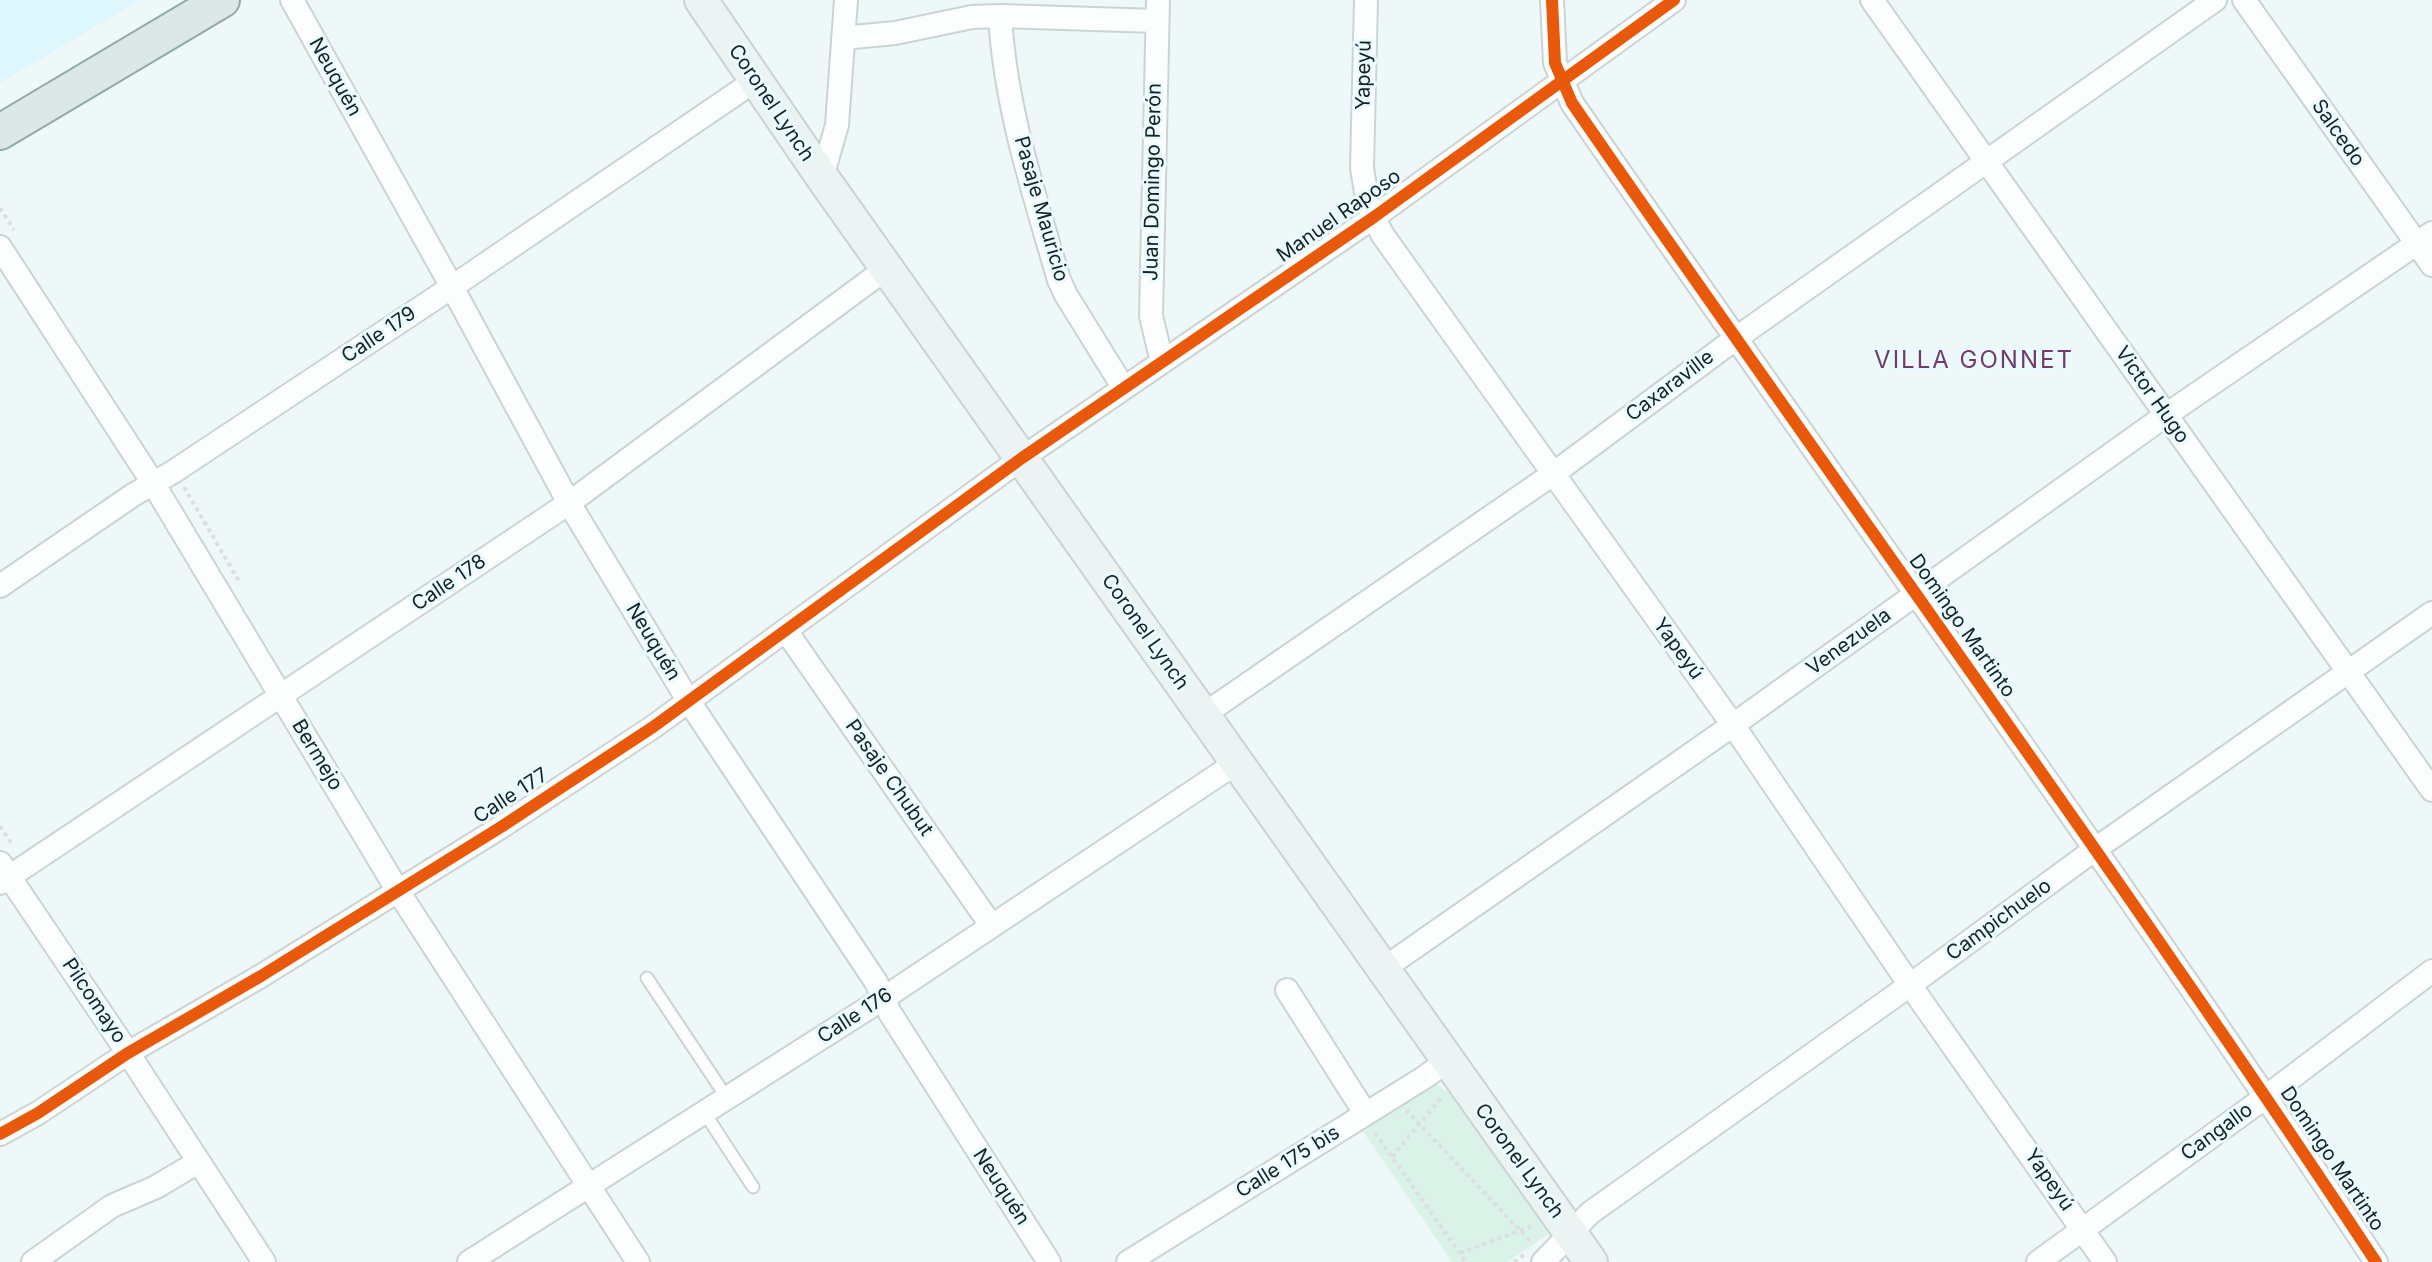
<!DOCTYPE html>
<meta charset="utf-8">
<style>
body{margin:0}
canvas{display:block;background:#eef8f9}
</style>
<canvas width="2432" height="1262"></canvas>
<script>
const ctx = document.querySelector('canvas').getContext('2d');
ctx.lineJoin = 'round';
function fillPath(path, color) {
  ctx.fillStyle = color;
  ctx.fill(path, 'evenodd');
}
function stroke(path, color, width, dash) {
  ctx.strokeStyle = color;
  ctx.lineWidth = width;
  ctx.lineCap = dash ? 'butt' : 'round';
  ctx.setLineDash(dash || []);
  ctx.stroke(path);
}
function drawText(font, color, halo, rows, align = 'center') {
  ctx.font = font + ' Inter,sans-serif';
  ctx.lineWidth = 6;
  ctx.setLineDash([]);
  ctx.textBaseline = 'middle';
  ctx.strokeStyle = halo;
  ctx.fillStyle = color;
  for (const [text, x, y, turn = 0] of rows) {
    ctx.save();
    ctx.translate(x, y);
    ctx.rotate((+turn || 0) * Math.PI / 180);
    ctx.textAlign = isNaN(turn) ? turn : align;
    if (halo) ctx.strokeText(text, 0, 0);
    ctx.fillText(text, 0, 0);
    ctx.restore();
  }
}
fillPath(new Path2D(`
 M0,0h140l-140,83z`), '#def7fc');
fillPath(new Path2D(`
 M1436,1084l15,10 102,137 -46,31h-55l-90,-132z`), '#daf2e7');
const service = new Path2D(`
 M647,978l80,120
 M704,1112l49,75`);
const minor = new Path2D(`
 M292,0l160,287 117,216 119,197 188,282 14,31 159,249
 M1158,0l-7,316 11,46
 M1366,0l-4,168 6,37 14,29 351,491 177,260 195,277
 M1552,0l3,63 17,40c267,387 545,767 804,1159
 M1872,0l560,790
 M2244,0l188,265
 M1000,16c5,90 34,178 59,264l7,15 57,92
 M843,38l52,-5 77,-16 28,-1 156,5
 M822,177l15,-52 9,-125
 M0,247l153,236 245,408 240,371
 M0,586l133,-91 40,-23 279,-185 304,-207
 M786,631l205,294
 M1203,715l350,-241 182,-135 480,-339
 M0,863l128,190 136,209
 M0,883l569,-380 318,-235
 M1383,969l350,-244 433,-310 266,-182
 M1287,990l78,123
 M0,1134l38,-21 90,-60 133,-77 240,-149 152,-100 369,-269 352,-241 300,-217
 M33,1262l79,-56 44,-19 42,-25
 M469,1262l415,-264 352,-235
 M1128,1262l297,-185 22,-16
 M1543,1262l47,-49 320,-228 184,-135 338,-237
 M2038,1262l229,-166 165,-125`);
const secondary = new Path2D(`
 M701,0l121,177 769,1085`);
const primary = new Path2D(`
 M0,132l222,-132`);
stroke(service, '#cad4d5', 15);
stroke(minor, '#cad4d5', 26);
stroke(secondary, '#cad4d5', 36);
stroke(primary, '#91aaa9', 38);
stroke(new Path2D(`
 M0,208l14,22
 M184,487l56,96
 M0,826l12,18
 M1406,1110l126,133
 M1375,1133l91,129
 M1392,1157l50,-60
 M1460,1253l75,-28
 M1514,1262l10,-7`), '#dbdfe0', 4, [4, 4]);
stroke(service, '#fcfefe', 11);
stroke(minor, '#fcfefe', 22);
stroke(secondary, '#ecf3f3', 32);
stroke(primary, '#dbe8e7', 34);
stroke(new Path2D(`
 M1552,0l3,63 17,40c267,387 545,767 804,1159
 M0,1134l38,-21 90,-60 133,-77 240,-149 152,-100 369,-269 352,-241 300,-217`), '#e8590c', 12);
drawText('20px', '#172224', '#e9fbfe', [
 ["Yapeyú",1364,75,-89],
 ["Neuquén",335,77,61],
 ["Coronel Lynch",771,103,56],
 ["Salcedo",2338,133,55],
 ["Juan Domingo Perón",1153,182,-89],
 ["Pasaje Mauricio",1041,209,74],
 ["Manuel Raposo",1339,216,-35],
 ["Calle 179",379,335,-34],
 ["Caxaraville",1670,386,-37],
 ["Victor Hugo",2152,395,55],
 ["Calle 178",449,583,-34],
 ["Domingo Martinto",1962,626,55],
 ["Coronel Lynch",1145,632,55],
 ["Neuquén",653,642,59],
 ["Venezuela",1849,642,-36],
 ["Yapeyú",1678,649,54],
 ["Bermejo",317,755,59],
 ["Pasaje Chubut",889,778,55],
 ["Calle 177",511,796,-33],
 ["Campichuelo",1999,920,-36],
 ["Pilcomayo",94,1001,56],
 ["Calle 176",855,1016,-33],
 ["Cangallo",2217,1132,-36],
 ["Domingo Martinto",2332,1159,56],
 ["Coronel Lynch",1519,1161,54],
 ["Calle 175 bis",1288,1162,-32],
 ["Yapeyú",2049,1180,55],
 ["Neuquén",1001,1187,57]
]);
ctx.letterSpacing = '2px';
drawText('24px', '#723b6a', '#e9fbfe', [
 ["VILLA GONNET",1974,361]
]);
ctx.letterSpacing = '0px';
</script>
